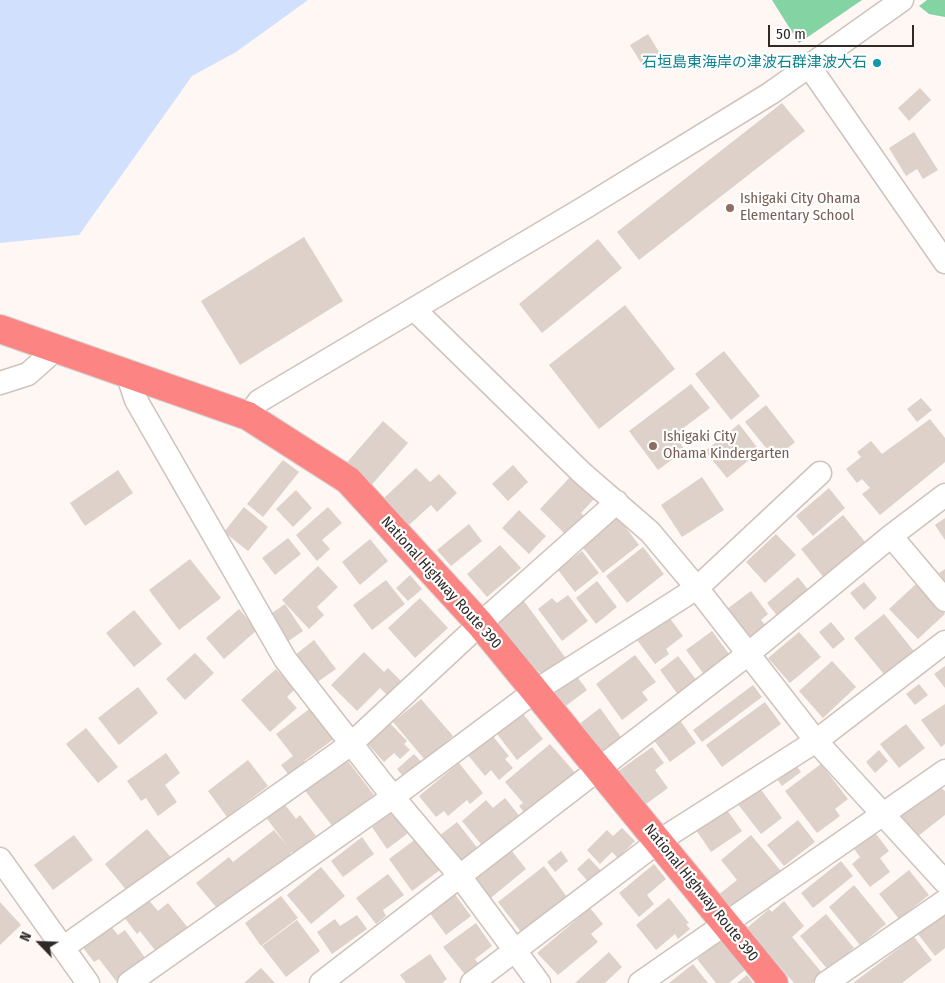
<!DOCTYPE html>
<meta charset="utf-8">
<style>
body{margin:0}
#map{position:relative;width:945px;height:983px;overflow:hidden;background:#fef7f3;font-family:"Fira Sans Condensed",sans-serif}
canvas{display:block}
.north{position:absolute;left:15px;top:918px;width:50px;height:50px;-webkit-text-stroke:4px #fff;paint-order:stroke;rotate:294deg;font-size:14px;font-weight:700;line-height:20px;text-align:center;color:#2f2a28}
.north::after{content:'';display:block;margin:auto;width:18px;height:22px;background:#2f2a28;clip-path:polygon(50% 0,100% 100%,50% 72%,0 100%)}
.scale{position:absolute;left:768px;top:25px;width:146px;height:22px;box-sizing:border-box;border:2px solid #2f2a28;border-top:0;padding-left:6px;font-size:15px;line-height:18px;white-space:nowrap;color:#2f2a28;-webkit-text-stroke:4px #fff;paint-order:stroke}
</style>
<div id="map">
<canvas width="945" height="983"></canvas>
<div class="north">N</div>
<div class="scale">50 m</div>
</div>
<script>
const ctx = document.querySelector('canvas').getContext('2d');
ctx.lineJoin = 'round';
function fillPath(path, color) {
  ctx.fillStyle = color;
  ctx.fill(path, 'evenodd');
}
function stroke(path, color, width, dash) {
  ctx.strokeStyle = color;
  ctx.lineWidth = width;
  ctx.lineCap = dash ? 'butt' : 'round';
  ctx.setLineDash(dash || []);
  ctx.stroke(path);
}
function drawText(font, color, halo, rows, align = 'center') {
  ctx.font = font + ' "Fira Sans Condensed","Noto Sans JP",sans-serif';
  ctx.lineWidth = 4.5;
  ctx.setLineDash([]);
  ctx.textBaseline = 'middle';
  ctx.strokeStyle = halo;
  ctx.fillStyle = color;
  for (const [text, x, y, turn = 0] of rows) {
    ctx.save();
    ctx.translate(x, y);
    ctx.rotate((+turn || 0) * Math.PI / 180);
    ctx.textAlign = isNaN(turn) ? turn : align;
    if (halo) ctx.strokeText(text, 0, 0);
    ctx.fillText(text, 0, 0);
    ctx.restore();
  }
}
fillPath(new Path2D(`
 M772,0h90l-63,43z
 M927,0h18v17l-16,-3 -10,-8z`), '#83d3a3');
fillPath(new Path2D(`
 M0,0h308l-72,52 -44,24 -113,159 -79,8z`), '#d1e1fd');
fillPath(new Path2D(`
 M648,34l14,23 -18,11 -14,-23z
 M920,88l11,12 -22,21 -11,-13z
 M782,103l23,28 -166,129 -22,-28z
 M914,132l24,38 -15,9 -6,-10 -11,7 -17,-28z
 M304,237l39,64 -103,64 -39,-64z
 M598,239l24,29 -80,65 -23,-29z
 M625,305l50,64 -76,60 -50,-64z
 M724,351l36,45 -29,24 -36,-46z
 M691,384l19,24 -36,27 11,15 -27,20 -29,-39z
 M921,398l11,12 -15,12 -10,-13z
 M766,405l29,37 -20,17 -30,-37z
 M930,419l15,19v24l-65,53 -18,-21 8,-6 -8,-9 -5,4 -11,-14 15,-12 -4,-5 14,-11 11,13z
 M383,421l25,22 -39,45 -26,-21z
 M739,424l21,27 -33,27 -22,-27z
 M283,460l16,12 -36,45 -16,-13z
 M513,465l15,17 -20,19 -16,-17z
 M416,468l14,14 9,-8 18,19 -20,19 -6,-7 -22,20 -25,-27z
 M118,470l15,23 -48,33 -15,-23z
 M573,474l23,23 -15,16 5,5 -18,19 -28,-28z
 M702,477l22,33 -42,27 -21,-32z
 M829,488l16,20 -32,28 -17,-20z
 M296,490l16,18 -19,19 -17,-18z
 M244,507l24,20 -20,24 -24,-19z
 M328,507l14,16 -20,17 8,9 -13,12 -21,-26z
 M519,510l27,26 -17,18 -27,-26z
 M843,515l23,28 -42,35 -23,-29z
 M617,516l22,29 -36,28 -23,-29z
 M945,518v22l-10,-15z
 M469,524l13,17 -31,25 -14,-16z
 M776,534l20,21 -31,28 -19,-21z
 M288,538l13,16 -26,21 -13,-17z
 M370,539l18,22 -28,24 -18,-23z
 M500,545l21,23 -34,29 -20,-23z
 M643,547l21,27 -37,29 -21,-27z
 M582,551l17,22 -24,19 -17,-22z
 M190,559l31,39 -42,32 -30,-40z
 M318,566l20,21 -21,20 7,8 -15,14 -27,-29z
 M945,569v12l-6,-8z
 M410,575l12,14 -14,12 -12,-13z
 M798,577l12,15 -31,26 -12,-15z
 M386,580l19,24 -33,26 -19,-25z
 M597,581l20,26 -21,17 -20,-26z
 M864,582l13,16 -13,12 -14,-17z
 M916,584l29,30 -27,25 -29,-30z
 M751,591l17,23 -7,6 5,6 -21,16 -22,-30z
 M568,595l20,26 -26,20 -24,-32 14,-11 5,5z
 M420,598l28,30 -33,30 -27,-30z
 M524,601l43,59 -22,17 -57,-50z
 M285,604l18,27 -16,11 -18,-27z
 M239,609l18,21 -33,29 -18,-21z
 M134,610l28,34 -28,23 -28,-34z
 M666,613l17,23 -17,13 3,5 -14,10 -21,-28z
 M884,614l33,41 -29,24 -34,-41z
 M831,622l14,17 -12,10 -14,-17z
 M712,631l20,27 -26,19 -20,-27z
 M799,632l22,25 -31,26 -22,-25z
 M314,640l22,29 -20,14 -21,-28z
 M364,652l20,20 4,-4 14,14 -14,14 -8,-8 -23,23 -26,-26z
 M195,653l19,20 -29,27 -19,-21z
 M635,655l21,27 -14,10 6,8 -26,20 -26,-36z
 M678,656l23,30 -19,14 -22,-30z
 M832,661l24,26 -33,31 -24,-27z
 M945,666v22l-11,-14z
 M276,669l19,20 -8,8 10,11 -27,24 -29,-32z
 M572,670l15,20 -28,21 -15,-20z
 M919,684l9,11 -13,10 -9,-11z
 M753,685l9,12 -60,45 -9,-12z
 M138,687l20,26 -39,32 -21,-27z
 M421,699l32,37 -28,24 -32,-38z
 M765,702l16,22 -59,43 -16,-22z
 M945,704v40l-4,3 -20,-27z
 M312,707l23,31 -31,23 3,5 -16,12 -10,-13 12,-9 -17,-22z
 M600,708l23,32 -22,16 -23,-31z
 M520,710l23,29 -26,21 -23,-30z
 M679,719l17,24 -26,19 -17,-23z
 M387,720l20,21 -3,3 6,6 -10,9 -6,-6 -10,9 -19,-21z
 M906,724l19,24 -26,20 -19,-24z
 M86,728l32,39 -20,16 -32,-39z
 M491,734l18,22 -4,3 8,9 -14,12 -8,-10 -6,6 -18,-22z
 M550,744l27,31 -49,42 -9,-11 4,-3 -18,-21z
 M652,747l12,16 -9,7 13,18 -26,19 -25,-35z
 M879,750l9,11 -13,12 -9,-11z
 M166,753l14,20 -15,12 12,17 -19,14 -12,-18 -5,3 -14,-20z
 M414,754l11,12 -18,15 -10,-12z
 M344,756l30,39 -41,32 -30,-39z
 M248,760l20,26 -41,31 -19,-26z
 M793,761l8,11 -19,14 -8,-11z
 M459,763l24,30 -13,11 -3,-4 -19,16 -4,-5 -8,6 -17,-21z
 M821,764l27,35 -13,10 5,7 -23,17 -32,-42z
 M759,787l23,31 -21,16 -24,-31z
 M940,787l5,4v24l-32,25 -18,-24 25,-19 3,3z
 M505,798l16,20 -36,31 -23,-28 24,-21 7,8z
 M283,802l13,17 4,-4 16,21 -5,3 6,8 -19,14 -6,-9 -2,1 5,7 -14,11 -5,-7 -55,49 -25,-30 33,-26 4,5 41,-32 14,17 -23,-31z
 M724,806l18,25 -31,21 -17,-25z
 M396,810l15,21 -24,18 -15,-22z
 M798,820l17,22 -31,24 -17,-21z
 M457,822l22,28 -18,15 -22,-29z
 M622,828l13,13 -17,17 -6,-6 -12,12 -13,-14 20,-20 6,6z
 M147,829l27,32 -42,36 -27,-33z
 M873,830l16,21 -9,7 10,14 -20,15 -18,-23 8,-7 -8,-11z
 M74,835l19,25 -40,30 -19,-25z
 M751,835l34,41 -51,41 -17,-21 20,-16 -16,-20z
 M362,837l12,17 -31,23 -12,-16z
 M417,838l23,32 -28,21 -23,-32z
 M511,850l15,19 -39,32 -15,-19z
 M561,851l7,10 -13,11 -8,-10z
 M589,858l16,17 -13,11 -15,-17z
 M841,861l12,15 -40,32 -12,-15z
 M654,864l12,15 -19,16 7,9 -15,13 -20,-24z
 M544,866l23,31 -46,35 -23,-30z
 M321,867l24,29 -34,28 -24,-29z
 M909,870l20,25 -30,24 -20,-25z
 M388,874l16,21 -21,15 3,6 -10,8 -20,-26z
 M854,885l32,39 -26,21 -31,-38z
 M454,893l17,23 -25,19 -17,-23z
 M281,896l17,22 -37,28 -16,-23z
 M147,898l11,13 10,-8 21,26 -31,25 -18,-23 -3,3 -13,-17z
 M669,898l20,25 -3,1 4,5 -12,10 -3,-5 -19,16 -20,-25z
 M784,901l20,25 -12,11 31,37 -11,9h-18l-47,-55 22,-19 3,3z
 M0,902l21,23 -21,20z
 M590,908l13,16 -12,10 7,8 -40,33 -21,-22z
 M945,913v35l-10,8 -17,-22z
 M826,914l28,34 -26,22 -28,-34z
 M357,915l10,14 -35,25 -15,-22 18,-13 5,7z
 M297,920l23,31 -34,26 -24,-31z
 M476,923l16,23 -17,13 6,8 -14,10 -24,-30z
 M109,924l9,11 7,-5 21,29 -30,22 -17,-22 -5,3 -13,-17z
 M914,937l18,23 -30,23h-49z
 M721,940l24,30 -16,13h-13l-19,-24z
 M609,952l13,15 -17,16h-30z
 M430,954l17,25 -5,4h-36l-6,-8z
 M693,964l15,19h-39z
 M261,968l14,15h-31z
 M747,975l6,8h-16z`), '#ddd1ca');
const street = new Path2D(`
 M809,66l136,196
 M415,310l167,163 68,59 47,56 119,153 129,141
 M127,373l9,27 149,259 108,138 66,78 80,108
 M0,383l28,-9 29,-26
 M248,416l11,-15 325,-193 187,-115 131,-93
 M891,536l54,64
 M0,859l88,124
 M64,947l287,-203 129,-120 137,-122
 M129,983l264,-186 142,-106 162,-103 123,-115
 M321,983l427,-329 143,-118 54,-41
 M472,983l187,-142 157,-100 129,-99
 M640,983l305,-212
 M826,983l119,-82`);
const highway = new Path2D(`
 M0,329l248,87 100,64 132,144 294,359`);
stroke(street, '#cfc3bc', 25);
stroke(highway, '#d5d4d4', 30);
stroke(street, '#fff', 22);
stroke(highway, '#fc8583', 28);
for (const [x, y, r, color] of [
 [877,63,5,"#0f9aa8"],
 [730,208,5,"#8d6e63"],
 [653,446,5,"#8d6e63"]
]) {
  const dot = new Path2D();
  dot.arc(x, y, r, 0, 2 * Math.PI);
  ctx.fillStyle = color;
  ctx.fill(dot);
  stroke(dot, '#fff', 2);
}
drawText('15px', '#0d838f', '#fff', [
 ["石垣島東海岸の津波石群津波大石",867,63]
], 'right');
drawText('15px', '#785e54', '#fff', [
 ["Ishigaki City Ohama",740,199],
 ["Elementary School",740,216],
 ["Ishigaki City",663,437],
 ["Ohama Kindergarten",663,454]
], 'left');
drawText('15px', '#2f2a28', '#fff', [
 ["National Highway Route 390",441,583,48],
 ["National Highway Route 390",701,893,51]
]);
</script>
